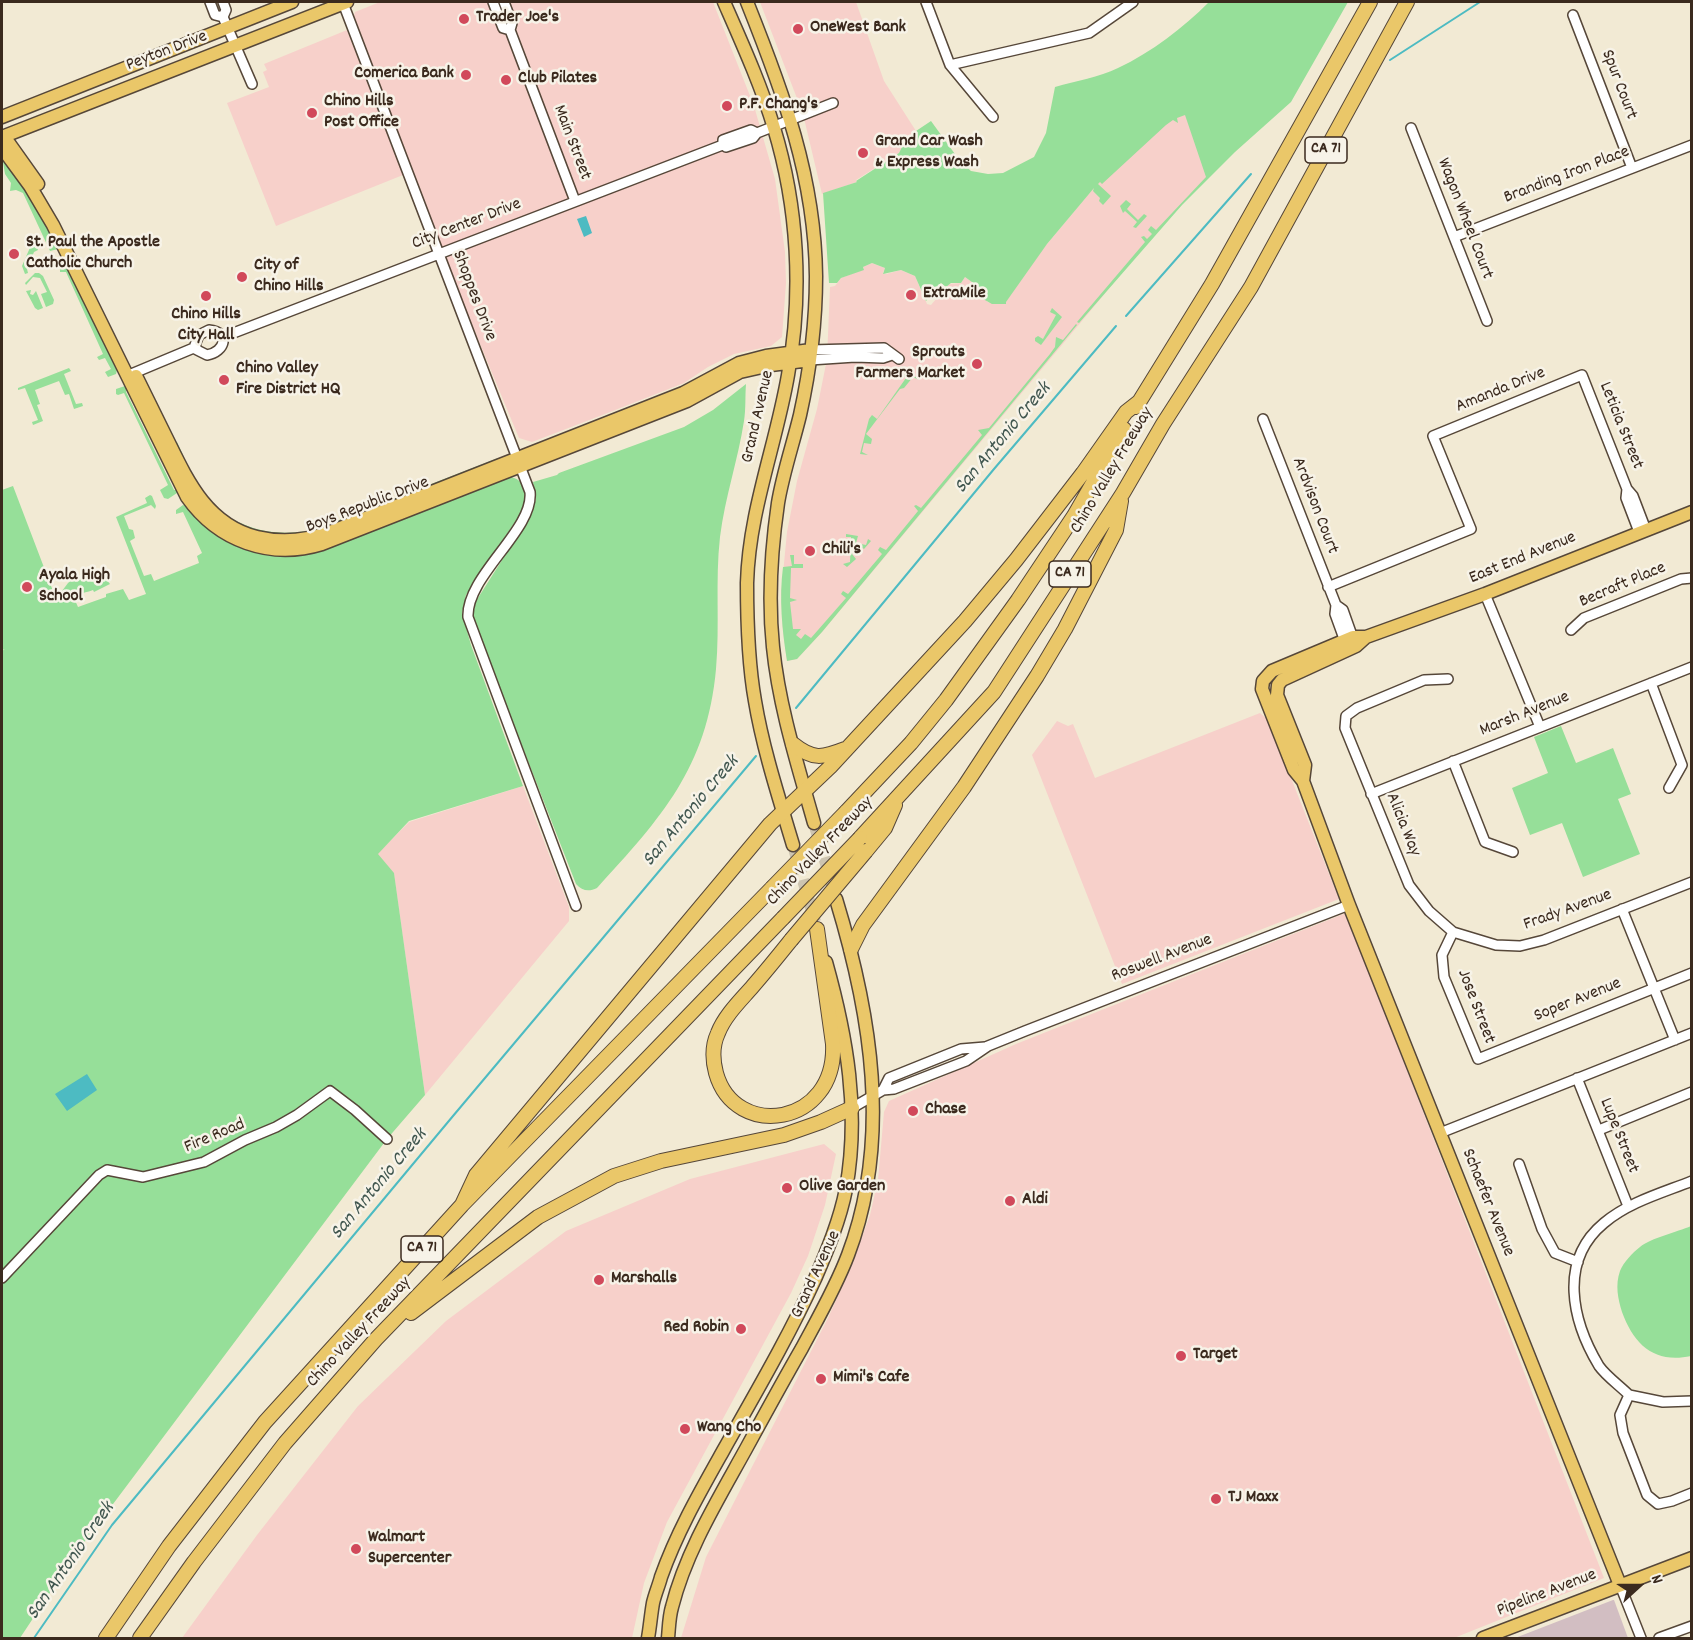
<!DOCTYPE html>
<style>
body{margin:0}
#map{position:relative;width:1693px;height:1640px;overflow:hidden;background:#f2ead4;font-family:Dekko,sans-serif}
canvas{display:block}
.frame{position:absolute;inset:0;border:3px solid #3b2a1e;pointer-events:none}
.north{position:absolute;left:1609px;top:1556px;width:60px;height:60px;-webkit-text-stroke:4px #f7f3e8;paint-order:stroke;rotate:69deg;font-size:16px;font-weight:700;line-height:24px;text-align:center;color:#3b2a1e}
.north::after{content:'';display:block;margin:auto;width:21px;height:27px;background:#3b2a1e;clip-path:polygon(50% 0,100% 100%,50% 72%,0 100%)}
</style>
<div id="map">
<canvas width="1693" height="1640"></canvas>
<div class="frame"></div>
<div class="north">N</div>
</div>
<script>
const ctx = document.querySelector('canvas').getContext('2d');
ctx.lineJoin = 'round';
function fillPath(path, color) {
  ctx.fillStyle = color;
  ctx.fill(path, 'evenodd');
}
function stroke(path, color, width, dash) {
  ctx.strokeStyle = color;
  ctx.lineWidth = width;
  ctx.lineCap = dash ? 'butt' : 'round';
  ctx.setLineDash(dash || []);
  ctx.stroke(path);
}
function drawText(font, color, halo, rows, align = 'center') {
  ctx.font = font + ' Dekko,sans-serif';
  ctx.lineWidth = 5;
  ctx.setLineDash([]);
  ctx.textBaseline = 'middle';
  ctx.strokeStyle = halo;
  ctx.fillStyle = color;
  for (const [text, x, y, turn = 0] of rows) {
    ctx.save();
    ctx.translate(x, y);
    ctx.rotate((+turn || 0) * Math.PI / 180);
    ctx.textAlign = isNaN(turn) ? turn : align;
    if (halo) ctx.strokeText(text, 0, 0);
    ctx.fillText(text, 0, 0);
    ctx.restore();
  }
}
fillPath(new Path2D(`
 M380,2h333l41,104 21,73 10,73 1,31 -4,54 -11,9 -37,8 -26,13 -24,16 -79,31 -73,28 -13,-4 -105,-253 -61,-165 2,-8z
 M760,2h96l28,79 32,50 -13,14 -4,8 -43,27 1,2 -35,12 -19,-80z
 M347,30l56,145 -127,51 -49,-123 42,-16 -6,-15 4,-2 -3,-6z
 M1187,105l23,70 -57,61 -331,396 -25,27 -10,2 -4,-30 -2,-36 6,-63 10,-51 20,-72 10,-50 3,-72 5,-1 6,-8 23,-9 -1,-2 9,-4 13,5 -2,5 3,1 15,-4 14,6 12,28 4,1 18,-21 12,-1 4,-6 22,16v9l19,2 -1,-2 37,-52 56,-67z
 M1260,713l8,7 71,179 -217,85 -90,-229 25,-34 11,5 5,-2 22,54z
 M523,786l46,121v14l-144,174 -31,-221 -17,-20 32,-32z
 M1346,913l258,665 -150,60h-773l25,-81 122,-239 23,-51 19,-52 8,-35 6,-68 5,-11 127,-57z
 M824,1144l12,10 -11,51 -17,51 -17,37 -124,229 -23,61 -12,55h-450l75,-103 101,-129 88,-85 120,-90 124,-52z`), '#f7d0ca');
fillPath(new Path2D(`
 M1614,1600l14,38h-113l98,-38z`), '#d2bec2');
fillPath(new Path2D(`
 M1209,2h139l-57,100 -56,50 -53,53 -103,118 -2,-1 68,-80 -4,-5 3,-1 3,3 5,-5 -4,-4 3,-4 5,4 50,-53 -21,-62 -8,3 1,5 -5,-3 -7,5 -64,59 -2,-2 -2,2 13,12 -8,9 -4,-4 1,-3 -7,-7 1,-3 -47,56 -41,58v2h-14l-9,-5 4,-6 -22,-16 -4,6h-10l-5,4 -5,-4 -15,18 -11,-25 -14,-6 -18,4 2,-6 -13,-5 -9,4 1,3 -23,8 -4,5h-8l-6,-90 34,-11 -1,-1 43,-28 4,-8 13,-14 15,-10 29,40 11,10 17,3 15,-1 31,-16 12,-24 9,-46c21,-6 44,-10 63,-19 34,-16 65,-40 91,-66z
 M2,156l39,58 17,35 -8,2 -27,-58 -7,-3 -6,1 1,-8 -6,-9z
 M1126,200l5,4 -4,5 11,11 6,-6 3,2 -11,12 -3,-1 4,-5 -12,-11 -2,2 -3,-7z
 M31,234l7,16 -4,2 -7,17 1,4 -3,1 -3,-8 10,-23 -3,-8z
 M64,266l4,1 49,103 -1,4 -8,3 -3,-5 6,-3 -6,-11 -6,2 -2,-3 6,-3 -37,-82h-6v-3z
 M35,273h4l4,3 11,24 -1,4 -7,3 -5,-13 6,-2 -7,-14 -7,-1 -7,8 -1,-2z
 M31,290l-1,4 3,1 3,-4 7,17 -5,2 -3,-2 -9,-17z
 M1052,308l10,9 -21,28 -6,-4v-3l3,-2 5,3 13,-24 -6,-3z
 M1076,324l1,1 -255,307 -25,27 -10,2c-5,-31 -8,-63 -4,-94l9,-1 -2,-11h4v9h9v4h-12l-1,30 7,2 -7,2 3,27h8l-5,6 5,4 4,-5 6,4 35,-40 -5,-4 2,-3 5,3 34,-40 -4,-4 2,-3 6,3 32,-39 -4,-5 2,-1 5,3 61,-73 -4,-5 11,-2 61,-74 5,-7 1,-10 7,3z
 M69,368l2,3 -7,3 12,30 6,-1 1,3 -9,3 -5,-15 -4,1 -6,-14 -24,9 5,14 -3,1 6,16 -10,4 -1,-3 6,-2 -13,-32 -7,2v-2z
 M909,371l10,9 -6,-3 -9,11 -4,1 -34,45 6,5 -1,5 -7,-1 -2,9 6,3 -8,-1 9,-35 3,-4 5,4 29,-41 -6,-4z
 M746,384c-1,12 0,25 -2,37 -6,39 -19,76 -24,116 -5,44 0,88 -4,132 -9,99 -55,149 -119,219 -8,4 -15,3 -21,-4l-98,-251 -5,-18 3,-14 56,-88 4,-14 -3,-17 24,-7 2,-2 125,-46 29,-17z
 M125,386l2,3 -1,3 48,98h3v3l-9,6 -4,-1 -4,-8 8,-5 -44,-92 -6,2 -2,-1v-5z
 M177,442c7,15 14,32 23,46 26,39 72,52 116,41l182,-71 1,2 -184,72c-49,9 -87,-4 -117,-45 -9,-12 -14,-27 -21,-41z
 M511,477c17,4 16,22 10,36l-55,82 -4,18 9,32 52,141 -114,35 -31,33 16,19 31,222 -38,44 -310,413 -57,86h-18v-987l3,-2 -3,1v-160l11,-4 43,113 12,-16 5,-4 27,-4 5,3 5,6 -16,8 -1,-2c-7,3 -13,2 -19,8l4,9 28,-10v-3l17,-5 6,11 17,-6 -30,-77 31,-14 -2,-5 5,-3 2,1 4,10 -1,3 -4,-4 -27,11 5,13 4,1 2,8 -5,3 14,35 7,-2 3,7 45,-18 -2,-7 5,-3 -19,-41 -7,2v-4l7,-5 4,1c7,8 15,16 23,23 31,26 75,31 112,21z
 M846,534l12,2 -2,7 10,2 2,-6 3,2 -7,8 -5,-4 -7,9 4,5 -9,8 -4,-3 7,-2 1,-25h-5z
 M1561,726l15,37 37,-15 18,46 -13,5 22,55 -57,23 -21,-54 -32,12 -18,-47 36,-15 -14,-36z
 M1691,1226v130c-36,8 -57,-11 -69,-44 -4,-13 -7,-27 -2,-41 3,-8 13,-19 20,-24 11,-9 37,-15 51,-21z`), '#96df99');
fillPath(new Path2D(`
 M586,216l6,17 -8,4 -7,-18z
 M87,1074l10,16 -30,21 -12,-17z`), '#4dbbc2');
stroke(new Path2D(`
 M1390,60l90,-58
 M1126,316l125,-142
 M796,708l198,-239 122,-143
 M34,1638l78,-113 341,-409 303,-360`), '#4dbbc2', 2);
stroke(new Path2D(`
 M814,823l22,75
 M793,845l22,77`), '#cdc4b0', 12, [12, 6]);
const minor = new Path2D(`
 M210,2l5,13 8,2
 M223,2l3,8 -3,7 29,67
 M493,2l10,26 7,2 65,171
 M504,2l8,21 -2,7
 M926,2l24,63 43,52
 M343,3l187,489c4,38 -64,84 -62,125l108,289
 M1573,15l59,153
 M950,65l139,-32 44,-31
 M1411,128l76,193
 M723,144l3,3 27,-9 4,-5 76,-30
 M1454,237l238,-92
 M209,330c22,2 16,22 -2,25l-10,-5 -2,-5 4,-10z
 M223,337l497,-191 3,-2v-4l28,-10 6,3
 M811,350l73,-2 15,11
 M810,360l45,-3 28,1 9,-3
 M129,375l67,-28
 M1263,419l73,186 -1,9 12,33
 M1627,489l-1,9 13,34
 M1328,587l143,-58 -38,-93 149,-61 45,114 6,7 13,34
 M1485,594l55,133
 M1336,605l7,5 11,31
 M1571,630l13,-12 97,-39 11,-1
 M1448,679l-24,1 -67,28 -11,8 -1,12 64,157 20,26 24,21 43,13 24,1 24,-6 148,-58
 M1651,683l31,82 -13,23
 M1453,761l32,81 28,10
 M1371,794l321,-127
 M1622,909l53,131
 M1453,932l-11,23 2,22 34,82 214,-86
 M1577,1078l51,128
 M883,1090l6,-12 72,-29 24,-2
 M852,1108l31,-18 11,-1 72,-28 22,-15 37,-15 324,-126
 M1599,1130l93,-38
 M1440,1133l252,-100
 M1519,1164l23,65 13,24 23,9
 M2,1278l97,-103 8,-5 36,7 61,-15 41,-22 31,-13 21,-12 33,-24 25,19 32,29
 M1629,1395c-9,-9 -23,-19 -30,-29 -27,-45 -41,-105 5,-143 25,-21 58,-30 88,-42
 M1629,1395l-9,20 3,18 24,62 11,9 14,-3 20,-8
 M1629,1395l34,7 29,-1
 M1620,1585l21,53
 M1659,1638l33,-12`);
const major = new Path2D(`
 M724,2c18,41 37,83 50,126 24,79 29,165 14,247 -12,70 -39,136 -41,208 0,39 1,79 8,118 8,48 24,97 38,144
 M747,2c36,90 68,175 69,274 0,47 -6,94 -16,139 -7,29 -17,58 -22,88 -7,48 -10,96 -5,144 6,60 25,119 41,176
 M2,117l290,-115
 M2,137l345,-135
 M2,138l4,1 32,45
 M2,143l3,9 25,34 23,39 134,272c31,44 83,63 135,47l365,-143 53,-29 31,-7 39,-5
 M136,376c11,22 22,45 33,67 20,41 40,82 88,94 25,6 48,4 73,-5l353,-139 56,-30 27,-7 45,-6
 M1303,781l2,-16 -28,-70 1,-10 4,-5 74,-34 10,-9
 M1620,1585l-271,-680 -46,-124 -9,-11 -32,-81 1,-8 9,-10 81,-34h13l119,-43 207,-82
 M648,1638c2,-11 3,-24 5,-35 2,-9 6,-18 8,-26 16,-45 39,-85 62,-126 32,-57 65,-113 92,-172 12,-28 25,-59 31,-90 14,-77 1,-152 -20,-227
 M668,1638c1,-10 1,-21 4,-31 14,-56 47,-109 75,-160 18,-33 36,-66 55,-99 16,-30 34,-61 46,-93 44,-116 23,-241 -12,-356
 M1483,1638l209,-80`);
const highway = new Path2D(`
 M1136,407l76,-123 158,-282
 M793,744c20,16 29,14 52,5
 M846,812l65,-69 35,-43 72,-100 56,-84 50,-87
 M860,838l134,-146 129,-199 40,-69 88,-137 156,-285
 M866,851l19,-23 10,-23
 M791,940c-12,15 -25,31 -38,46 -12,14 -28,29 -35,47 -6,13 -6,25 -2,40 19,68 121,53 117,-29l-16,-115
 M851,949l12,-24 101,-138 73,-111 28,-47 51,-99 5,-29
 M462,1205l14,-30 294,-351 60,-57 135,-146 51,-61 67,-87 43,-61 14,-11
 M411,1313l127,-96 76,-41 47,-15 123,-26 37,-13 31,-14
 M106,1638l63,-92 96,-124 197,-217 310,-317
 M140,1638l54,-76 91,-119 91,-104 407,-421`);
stroke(minor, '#564739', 12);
stroke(major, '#564739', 15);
stroke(highway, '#564739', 16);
stroke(minor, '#fff', 9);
stroke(major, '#eac769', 12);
stroke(highway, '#eac769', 14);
const highwayBridge = new Path2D(`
 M772,888l74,-76
 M783,918l77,-80
 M791,940l75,-89`);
stroke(highwayBridge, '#564739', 16, []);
stroke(highwayBridge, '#eac769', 14);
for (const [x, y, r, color] of [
 [464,19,6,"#d1495b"],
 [798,29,6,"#d1495b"],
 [466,75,6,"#d1495b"],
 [506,80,6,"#d1495b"],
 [727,106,6,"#d1495b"],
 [312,113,6,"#d1495b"],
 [863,153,6,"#d1495b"],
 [14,254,6,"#d1495b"],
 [242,277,6,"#d1495b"],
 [911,295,6,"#d1495b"],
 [206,296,6,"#d1495b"],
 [977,364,6,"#d1495b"],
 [224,380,6,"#d1495b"],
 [810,551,6,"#d1495b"],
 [27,587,6,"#d1495b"],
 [913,1111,6,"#d1495b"],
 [787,1188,6,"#d1495b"],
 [1010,1201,6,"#d1495b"],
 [599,1280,6,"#d1495b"],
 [741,1329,6,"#d1495b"],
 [1181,1356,6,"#d1495b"],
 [821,1379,6,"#d1495b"],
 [685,1429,6,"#d1495b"],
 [1216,1499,6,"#d1495b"],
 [356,1549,6,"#d1495b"]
]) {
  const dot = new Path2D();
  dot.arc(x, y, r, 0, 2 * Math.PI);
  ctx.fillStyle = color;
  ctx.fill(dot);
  stroke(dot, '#f7f3e8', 2);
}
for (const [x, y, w] of [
 [1326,150,42],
 [1070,574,42],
 [422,1249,42]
]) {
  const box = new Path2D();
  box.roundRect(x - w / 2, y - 13, w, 26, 4.5);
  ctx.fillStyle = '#f7f3e8';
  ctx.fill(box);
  stroke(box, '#3b2a1e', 1.5);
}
drawText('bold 16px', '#3b2a1e', null, [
 ["CA 71",1326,150],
 ["CA 71",1070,574],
 ["CA 71",422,1249]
]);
drawText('bold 18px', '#3b2a1e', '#f7f3e8', [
 ["Trader Joe's",476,19],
 ["OneWest Bank",810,29],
 ["Comerica Bank",454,75,"right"],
 ["Club Pilates",518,80],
 ["Chino Hills",324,103],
 ["Post Office",324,124],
 ["P.F. Chang's",739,106],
 ["Grand Car Wash",875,143],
 ["& Express Wash",875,164],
 ["St. Paul the Apostle",26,244],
 ["Catholic Church",26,265],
 ["City of",254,267],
 ["Chino Hills",254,288],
 ["ExtraMile",923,295],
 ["Chino Hills",206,316,"center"],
 ["City Hall",206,337,"center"],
 ["Sprouts",965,354,"right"],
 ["Farmers Market",965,375,"right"],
 ["Chino Valley",236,370],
 ["Fire District HQ",236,391],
 ["Chili's",822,551],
 ["Ayala High",39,577],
 ["School",39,598],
 ["Chase",925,1111],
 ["Olive Garden",799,1188],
 ["Aldi",1022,1201],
 ["Marshalls",611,1280],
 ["Red Robin",729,1329,"right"],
 ["Target",1193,1356],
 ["Mimi's Cafe",833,1379],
 ["Wang Cho",697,1429],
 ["TJ Maxx",1228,1499],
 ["Walmart",368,1539],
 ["Supercenter",368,1560]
], 'left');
drawText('18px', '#3b2a1e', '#f7f3e8', [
 ["Peyton Drive",167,52,-21],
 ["Spur Court",1618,85,69],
 ["Main Street",571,143,69],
 ["Branding Iron Place",1567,176,-21],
 ["Wagon Wheel Court",1464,219,69],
 ["City Center Drive",467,225,-21],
 ["Shoppes Drive",473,296,69],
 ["Amanda Drive",1501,391,-22],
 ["Grand Avenue",759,417,-77],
 ["Leticia Street",1620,426,68],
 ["Chino Valley Freeway",1113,471,-59],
 ["Boys Republic Drive",368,506,-21],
 ["Ardvison Court",1314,506,69],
 ["East End Avenue",1523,559,-22],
 ["Becraft Place",1623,586,-23],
 ["Marsh Avenue",1525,715,-22],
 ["Alicia Way",1402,825,68],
 ["Chino Valley Freeway",821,852,-46],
 ["Frady Avenue",1568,911,-20],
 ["Roswell Avenue",1162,959,-21],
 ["Soper Avenue",1578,1001,-22],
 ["Jose Street",1475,1007,69],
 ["Lupe Street",1618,1136,68],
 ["Fire Road",215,1137,-23],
 ["Schaefer Avenue",1487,1203,68],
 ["Grand Avenue",817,1275,-65],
 ["Chino Valley Freeway",360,1333,-47],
 ["Pipeline Avenue",1547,1594,-21]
]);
drawText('italic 20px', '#40564f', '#f7f3e8', [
 ["San Antonio Creek",1004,439,-50],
 ["San Antonio Creek",692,812,-50],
 ["San Antonio Creek",380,1185,-50],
 ["San Antonio Creek",72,1562,-55]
]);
</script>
